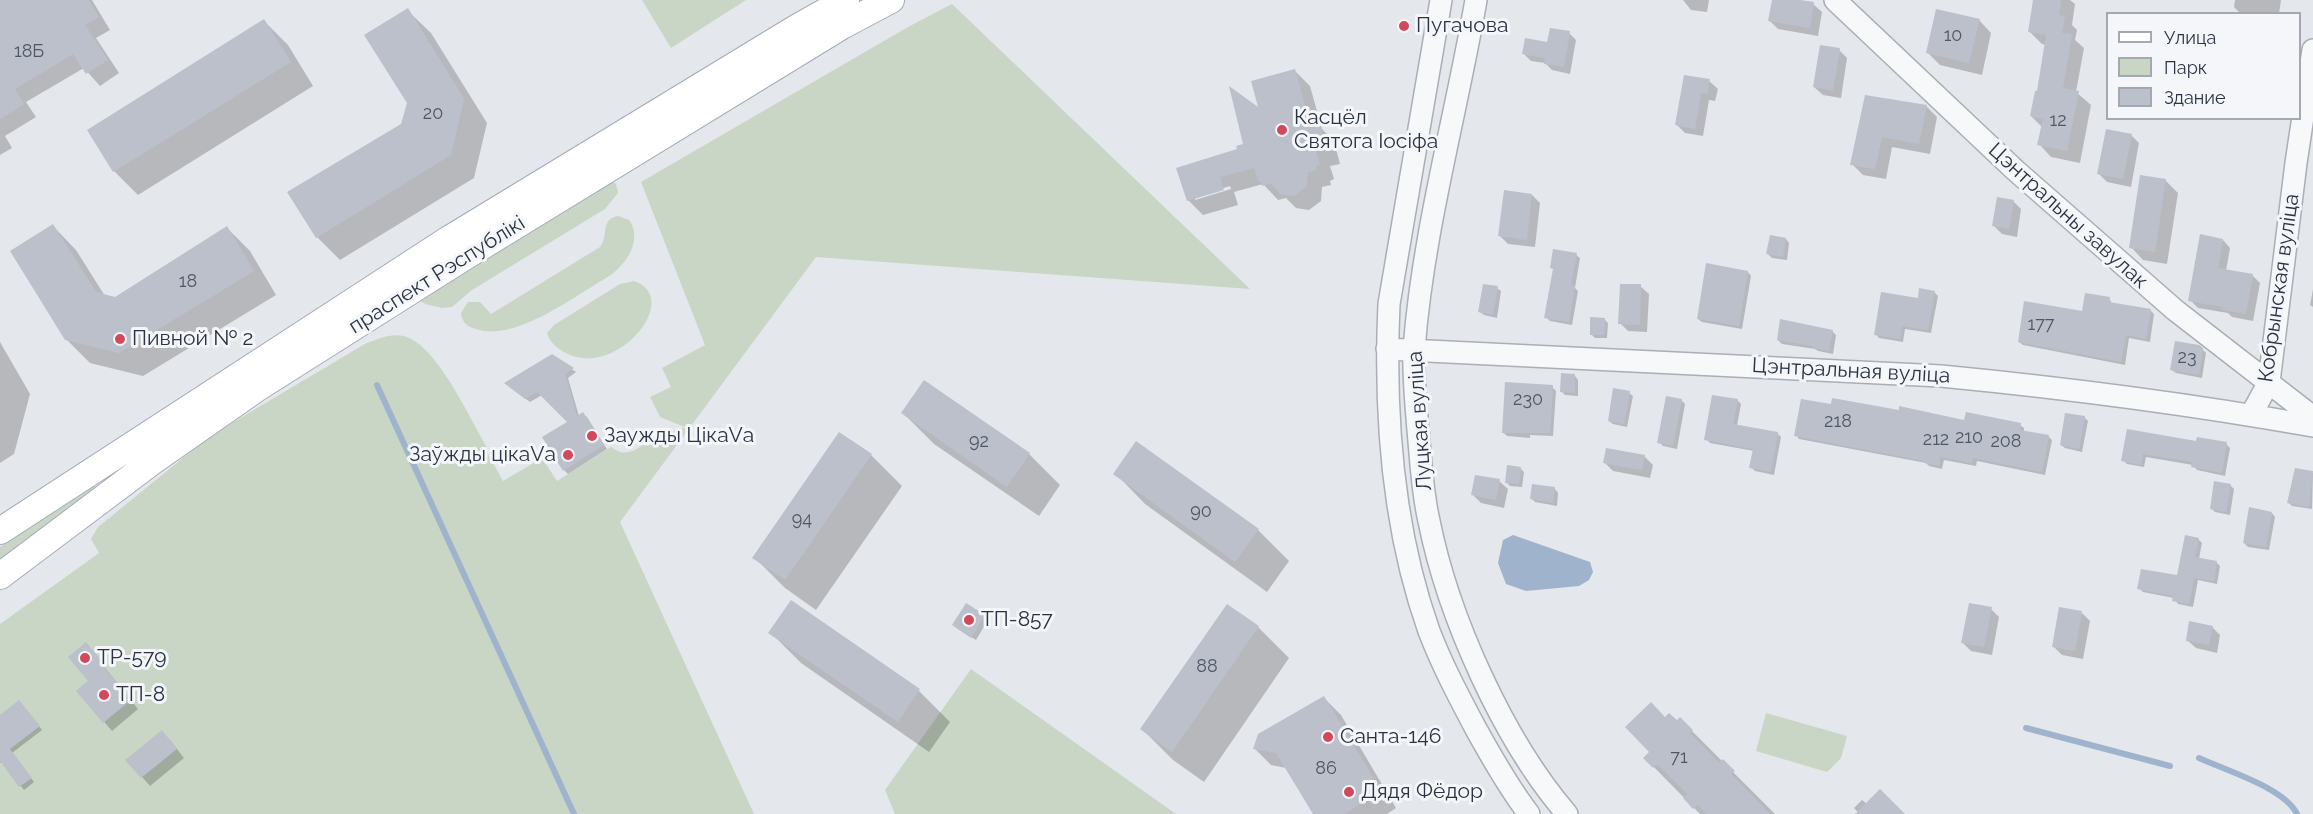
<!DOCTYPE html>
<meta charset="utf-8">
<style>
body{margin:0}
#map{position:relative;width:2313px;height:814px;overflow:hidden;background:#e4e7ec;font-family:Raleway,sans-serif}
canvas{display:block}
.legend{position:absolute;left:2106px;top:12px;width:195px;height:108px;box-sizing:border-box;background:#f4f6f9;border:2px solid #a4a8b1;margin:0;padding:8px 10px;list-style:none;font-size:18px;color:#2b3445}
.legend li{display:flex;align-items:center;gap:12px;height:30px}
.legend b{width:30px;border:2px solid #a4a8b1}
</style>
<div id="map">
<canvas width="2313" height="814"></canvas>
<ul class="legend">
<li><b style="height:8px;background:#fff"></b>Улица</li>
<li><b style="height:16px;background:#c9d6c5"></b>Парк</li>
<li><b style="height:16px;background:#bbc0ca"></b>Здание</li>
</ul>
</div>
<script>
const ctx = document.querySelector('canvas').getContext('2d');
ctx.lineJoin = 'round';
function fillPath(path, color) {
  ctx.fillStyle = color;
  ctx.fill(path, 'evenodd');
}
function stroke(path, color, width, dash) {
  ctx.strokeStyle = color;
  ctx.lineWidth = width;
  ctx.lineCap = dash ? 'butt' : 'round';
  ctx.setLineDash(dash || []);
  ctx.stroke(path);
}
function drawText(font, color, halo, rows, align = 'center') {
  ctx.font = font + ' Raleway,sans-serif';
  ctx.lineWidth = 6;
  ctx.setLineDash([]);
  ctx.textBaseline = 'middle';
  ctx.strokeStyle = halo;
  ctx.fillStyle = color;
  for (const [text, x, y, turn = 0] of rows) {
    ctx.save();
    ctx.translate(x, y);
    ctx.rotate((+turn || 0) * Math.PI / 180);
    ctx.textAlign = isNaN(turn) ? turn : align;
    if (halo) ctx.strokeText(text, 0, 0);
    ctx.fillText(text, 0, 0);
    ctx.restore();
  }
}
fillPath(new Path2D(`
 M642,0h104l-75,48z
 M952,4l298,285 -434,-32 -196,265 134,292h-754v-190l99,-71 -8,-14 7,-12 112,-91 155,-92c15,-6 32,-14 48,-4 28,16 57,78 73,106l2,8 15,27 39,-23 15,23 54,-34c12,9 20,6 32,-2l5,1 32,-18h7l-27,-11 -10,-20 21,-10 -9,-19 43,-23 -64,-163 267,-155z
 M609,180l7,4 2,9 -13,16 -133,81 -20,17 -10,1 -17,-4 -6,-4z
 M618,216l11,4c14,19 -2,43 -18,55 -34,19 -96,68 -135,54 -9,-2 -14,-7 -15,-16l7,-11h12l11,12 109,-67c9,-11 0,-28 18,-31z
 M634,281c50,17 -18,99 -68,72 -8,-4 -16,-10 -19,-20l7,-8 66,-41z
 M94,483l1,5 -95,74v-15l88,-63z
 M971,669l205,145h-281l-10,-24z
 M1766,713l81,23 -6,22 -14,14 -71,-21z`), '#c9d6c5');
fillPath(new Path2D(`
 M1513,535l77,27 3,10 -4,8 -10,6 -53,5 -20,-7 -8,-21 5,-23z`), '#9fb4cc');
fillPath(new Path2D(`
 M0,0h92l18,30 -14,8 23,35 -19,13 -16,-18 -58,34 10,15 -31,19 7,12 -12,7z
 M1683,0h26l-2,12 -16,-2z
 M1773,0h18l22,4 9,8 -4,24 -40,-7 -8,-8z
 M2035,0h35l5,4 -3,21 5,5 -2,10 9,8 -8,44 15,13 -11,58 -29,-6 -12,-13 3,-17 -11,-11 7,-23 8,-48 -4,-1 -12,-12z
 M2235,0h46l-2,14h-38l-7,-7z
 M407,10l24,23 56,90 -13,55 -134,82 -23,-23 85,-112 7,-22z
 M1979,20l12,13 -9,42 -42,-10 -13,-13z
 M264,21l24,24 25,41 -175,109 -24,-24z
 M1569,33l7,7 -6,34 -18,-4 -7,-7 -14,-2 -7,-7 24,-10z
 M1839,50l8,8 -6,40 -18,-3 -9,-8z
 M1295,71l15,15 12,43 12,12 6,23 -10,2 4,13 -4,2 1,4 -9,2 -1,14 -12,9 -13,-2 -10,-10 -8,2 -15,-16 -29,8 4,13 -35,10 -15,-15 56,-54 17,-36zM1230,186l1,3 -36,11v-3z
 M1709,81l9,8 -3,12 -6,-1 -6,36 -18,-3 -8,-8z
 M1866,97l60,9 11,11 -7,37 -38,-7 -6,32 -23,-4 -11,-11z
 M2131,135l8,8 -8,44 -24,-5 -8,-8z
 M2165,180l13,13 -11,71 -24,-4 -12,-13z
 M1532,195l8,8 -5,44 -27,-3 -8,-8z
 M2013,201l8,8 -4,28 -15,-3 -8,-8z
 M53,226l23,24 29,46 11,2 111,-70 23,23 26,44 -133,81 -53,-13 -24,-24z
 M1786,239l3,4 -2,17 -15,-2 -4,-4z
 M2223,240l7,8 -4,23 26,4 8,8 -7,38 -21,-4 -4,-4 -30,-5 -8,-8z
 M1576,255l4,3 -5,30 3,3 -6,34 -22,-4 -4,-4z
 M1748,272l3,4 -9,53 -40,-7 -4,-3z
 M1640,286l9,8 -2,38 -19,-1 -8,-8z
 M1497,288l4,3 -4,27 -13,-3 -4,-3z
 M2313,289v18l-3,-2z
 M1934,292l4,4 -7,37 -26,-4 -2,13 -24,-4 -3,-4 43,-34z
 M2109,298l3,6 39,7 3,3 -4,28 -21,-4 -4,27 -102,-20 -4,-3z
 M1604,319l4,4 -1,15h-12l-4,-4z
 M1832,331l4,4 -3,19 -15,-3 -3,-2 -33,-5 -4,-4z
 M0,342l30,52 -16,60 -14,9z
 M2202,349l4,4 -4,25 -26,-5 -4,-3z
 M552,356l24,16 -8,6 11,38 4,-2 4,3 20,32 -39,25 -4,-4 6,-48 -28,-27 -12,7 -20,-15z
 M1575,376l3,4v16l-13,-1 -4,-4z
 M925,382l104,72 31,31 -21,31 -105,-72 -31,-31z
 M1552,387l4,4 -3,45 -23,-1v3l-23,-2 -3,-3z
 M1629,393l4,3 -6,31 -14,-3 -4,-3z
 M1681,400l4,4 -8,45 -14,-3 -4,-4z
 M1737,400l4,4 -4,22 40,7 4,4 -7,38 -19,-4 -4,-4 3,-16 -44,-8 -4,-4z
 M1832,406l133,15 55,4 4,3v4l24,4 4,4 -7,35 -68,-14 -1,5 -32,-6 -2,9 -13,-3 -3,-3 -127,-24 -3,-4z
 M2084,417l4,4 -6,31 -17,-4 -4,-3z
 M2128,431l69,12 29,1 4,4 -5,28 -28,-6 -4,-5 -47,-8 -2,10 -17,-3 -4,-4z
 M871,455l31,31 -86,124 -31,-22 -31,-31z
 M1644,456l9,9 -3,13 -37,-7 -8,-8z
 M1520,468l4,4 -2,15 -12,-1 -4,-4z
 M2296,470l17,3 -1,36 -20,-3 -3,-3z
 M1115,473l143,57 31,31 -22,31 -122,-88z
 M1499,481l9,8 -4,19 -23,-5 -8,-8z
 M2230,485l4,4 -4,26 -15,-3 -4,-4z
 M1555,489l3,4 -1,13 -22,-4 -3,-3z
 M2272,513l3,4 -6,33 -21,-3 -4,-4z
 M2198,539l4,4 -3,16 18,4 3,3 -3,18 -19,-4 -5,27 -15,-3 -4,-6 -31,-6 -4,-4 39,-11z
 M791,602l128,89 31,31 -21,30 -128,-89 -31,-31z
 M967,606l21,14 -12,20 -18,-11z
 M1991,609l8,8 -7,38 -21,-4 -8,-8z
 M2082,613l8,8 -7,38 -21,-4 -8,-8z
 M1258,627l31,31 -85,124 -31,-22 -31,-31z
 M2212,627l8,8 -3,18 -21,-5 -9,-8z
 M86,644l52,65 -26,22 -34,-40 12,-9z
 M1324,698l17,17 55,93 -9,6h-72l-29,-46 -15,-3 -17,-17z
 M23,706l19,24 -30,23 22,29 -10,8 -22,-29 -2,2v-46z
 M1665,719l12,3 3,-3 95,95h-75l-55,-56 6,-6z
 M170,740l14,18 -34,28 -23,-26z
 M1862,800l5,4 36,10h-47l2,-2 -4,-4z`), '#0003');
stroke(new Path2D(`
 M377,385l197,429
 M2026,728l144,38
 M2199,758c26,12 86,30 98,56`), '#9fb4cc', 6);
fillPath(new Path2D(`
 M0,0h89l10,17 -14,8 23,35 -22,14 -13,-20 -58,35 9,15 -24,15z
 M1772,0h28l14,2 -4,26 -42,-7z
 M2033,0h28l-2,15 6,1 -3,17 10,1 -9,54 16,3 -12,60 -30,-6 6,-26 -13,-3 5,-25h2l9,-56 -18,-3z
 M408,8l56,91 -13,56 -135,83 -29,-46 114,-68 6,-21 -43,-68z
 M1936,9l44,10 -11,44 -43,-10z
 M264,19l27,43 -178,110 -26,-42z
 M1550,28l20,3 -6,36 -20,-3 1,-6 -23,-4 3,-16 22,4z
 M1820,45l20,3 -7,43 -20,-4z
 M1295,69l16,58 9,-2 6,24 -10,2 4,14 -4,1 1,4 -9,2 -1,14 -13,10 -14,-2 -9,-11 -9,3 -1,-4h-2l-5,-14 -34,9 4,13 -37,11 -11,-33 61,-19 -1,-3 7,-2 -14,-58 29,21 -7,-26z
 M1684,75l26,4 -3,15 -6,-1 -6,36 -20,-4z
 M1865,95l62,10 -8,39 -37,-7 -7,32 -25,-4z
 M2106,129l26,5 -9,45 -26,-5z
 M2140,175l26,4 -11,73 -26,-4z
 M1504,190l28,4 -5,46 -29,-4z
 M1997,197l17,3 -5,29 -17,-3z
 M53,224l43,68 19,5 112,-71 27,45 -135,82 -54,-13 -55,-89z
 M2200,234l23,5 -5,29 35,6 -7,40 -24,-4 1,-3 -35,-6z
 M1770,235l16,3 -3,19 -17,-3z
 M1553,249l24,4 -6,32 4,1 -6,36 -25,-4 9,-49 -3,-1z
 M1706,263l42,8 -9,55 -42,-7z
 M1483,284l15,2 -5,29 -15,-3z
 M1620,284h21l-1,41 -22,-1z
 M1919,288l16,3 -7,39 -26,-4 -2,13 -26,-4 7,-43 37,6z
 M2085,293l25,4 -1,5 42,7 -5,30 -20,-4 -5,27 -103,-20 6,-41 58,10z
 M1590,317l15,1 -1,17h-14z
 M1780,319l53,11 -4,21 -16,-3v-2l-36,-6z
 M2175,341l24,4 4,3 -4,27 -29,-5z
 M552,354l22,14 -9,6 12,42 6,-4 21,33 -41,26 -21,-34 25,-15 -30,-30 -12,7 -21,-16z
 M1561,373l14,1v19l-15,-1z
 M924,380l106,73 -23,34 -106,-74z
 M1505,382l48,3 -3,48h-48z
 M1613,388l17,3 -6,33 -16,-3z
 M1712,395l26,4 -5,25 45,8 -7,40 -22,-4 4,-19 -49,-9z
 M1666,396l16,3 -9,47 -16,-3z
 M1832,398l67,12v-4l65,14 2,-8 55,11 -1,7 29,5 -7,37 -69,-14 -1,5 -32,-6 -1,9 -15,-3v-2l-130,-25 7,-37 30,5z
 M2065,413l20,3 -6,33 -19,-4z
 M2127,429l69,12 1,-4 30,5 -5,31 -31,-6 1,-5 -49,-8 -2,11 -20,-4z
 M839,432l33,22 -87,126 -33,-22z
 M1136,441l123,88 -24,33 -122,-88z
 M1606,448l39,7 -3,15 -39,-7z
 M1507,465l14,2 -2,17 -14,-1z
 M2295,468l18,3 -4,36 -22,-4z
 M1475,475l25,4 -4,21 -25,-5z
 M2214,481l17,3 -5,28 -16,-3z
 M1532,484l23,3 -2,16 -23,-4z
 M2249,507l23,5 -6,35 -23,-4z
 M2185,535l14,3 -4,19 22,4 -3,20 -20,-3 -5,26 -17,-3 1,-5 -36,-7 4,-20 36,6z
 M791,600l129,89 -22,33 -130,-89z
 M966,603l19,12 -14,23 -19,-13z
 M1969,603l23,4 -8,40 -23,-4z
 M1227,604l32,22 -87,126 -32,-23z
 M2059,607l23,4 -7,40 -23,-4z
 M2189,621l24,5 -4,19 -23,-4z
 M86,642l15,18 -2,1 32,39 -28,23 -27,-32 12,-10 -20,-24z
 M1324,696l57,95 -37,23h-31l-37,-61 -23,-4 5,-15z
 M19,700l21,26 -30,23 22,29 -13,9 -19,-26v-46z
 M1651,702l14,15 4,-4 8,7 3,-3 13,13 -3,3 29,30 4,-4 12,12 -4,3 39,40h-63l-9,-9 -5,4 -10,-11 4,-4 -30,-30 -4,4 -10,-10 6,-6 -24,-25z
 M162,730l15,19 -36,29 -16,-18z
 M1880,789l25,25h-50z`), '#bbc0ca');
const minor = new Path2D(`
 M1441,0l-52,304c-5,110 3,223 40,327 13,34 30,66 47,98 16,29 33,59 53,85
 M1476,0c-20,116 -53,231 -62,349 -1,27 2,55 4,81 3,31 4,61 11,91 19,95 74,219 138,293
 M1835,0l180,170 160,140 138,107
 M1387,349l554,27c124,12 249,28 372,50
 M2251,415l18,-33 27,-219 17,-113`);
const major = new Path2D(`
 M0,531l449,-292 347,-211 50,-28
 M0,576l153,-115 103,-72 207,-131 379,-232 49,-26`);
stroke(minor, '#a9aeb7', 24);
stroke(major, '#a3abb8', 28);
stroke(minor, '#f7f8fa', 21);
stroke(major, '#fff', 26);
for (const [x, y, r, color] of [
 [1404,26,6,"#d1495b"],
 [1282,130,6,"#d1495b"],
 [120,339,6,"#d1495b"],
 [592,436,6,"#d1495b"],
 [568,455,6,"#d1495b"],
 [969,620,6,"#d1495b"],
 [85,658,6,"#d1495b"],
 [104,695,6,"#d1495b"],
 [1328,737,6,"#d1495b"],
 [1349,792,6,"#d1495b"]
]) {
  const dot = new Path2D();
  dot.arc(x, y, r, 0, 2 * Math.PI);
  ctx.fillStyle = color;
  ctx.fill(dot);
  stroke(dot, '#f4f6f9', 2);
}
drawText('18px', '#4f5766', null, [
 ["10",1953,36],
 ["18Б",29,52],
 ["20",433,114],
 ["12",2058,121],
 ["18",188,282],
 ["177",2041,325],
 ["23",2187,358],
 ["230",1528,400],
 ["218",1838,422],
 ["210",1969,438],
 ["212",1936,440],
 ["92",979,442],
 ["208",2006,442],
 ["90",1201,512],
 ["94",802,520],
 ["88",1207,667],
 ["71",1679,758],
 ["86",1326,769]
]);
drawText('21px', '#2b3445', '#f4f6f9', [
 ["Пугачова",1416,26],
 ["Касцёл",1294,118],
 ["Святога Іосіфа",1294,142],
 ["Пивной № 2",132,339],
 ["Заужды ЦікаVа",604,436],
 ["Заўжды цікаVа",556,455,"right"],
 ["ТП-857",981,620],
 ["ТР-579",97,658],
 ["ТП-8",116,695],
 ["Санта-146",1340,737],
 ["Дядя Фёдор",1361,792]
], 'left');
drawText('21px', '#2b3445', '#f4f6f9', [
 ["Цэнтральны завулак",2068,216,42],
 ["праспект Рэспублікі",437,275,-32],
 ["Кобрынская вуліца",2279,288,-82],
 ["Цэнтральная вуліца",1851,371,3],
 ["Луцкая вуліца",1420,421,-94]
]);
</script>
